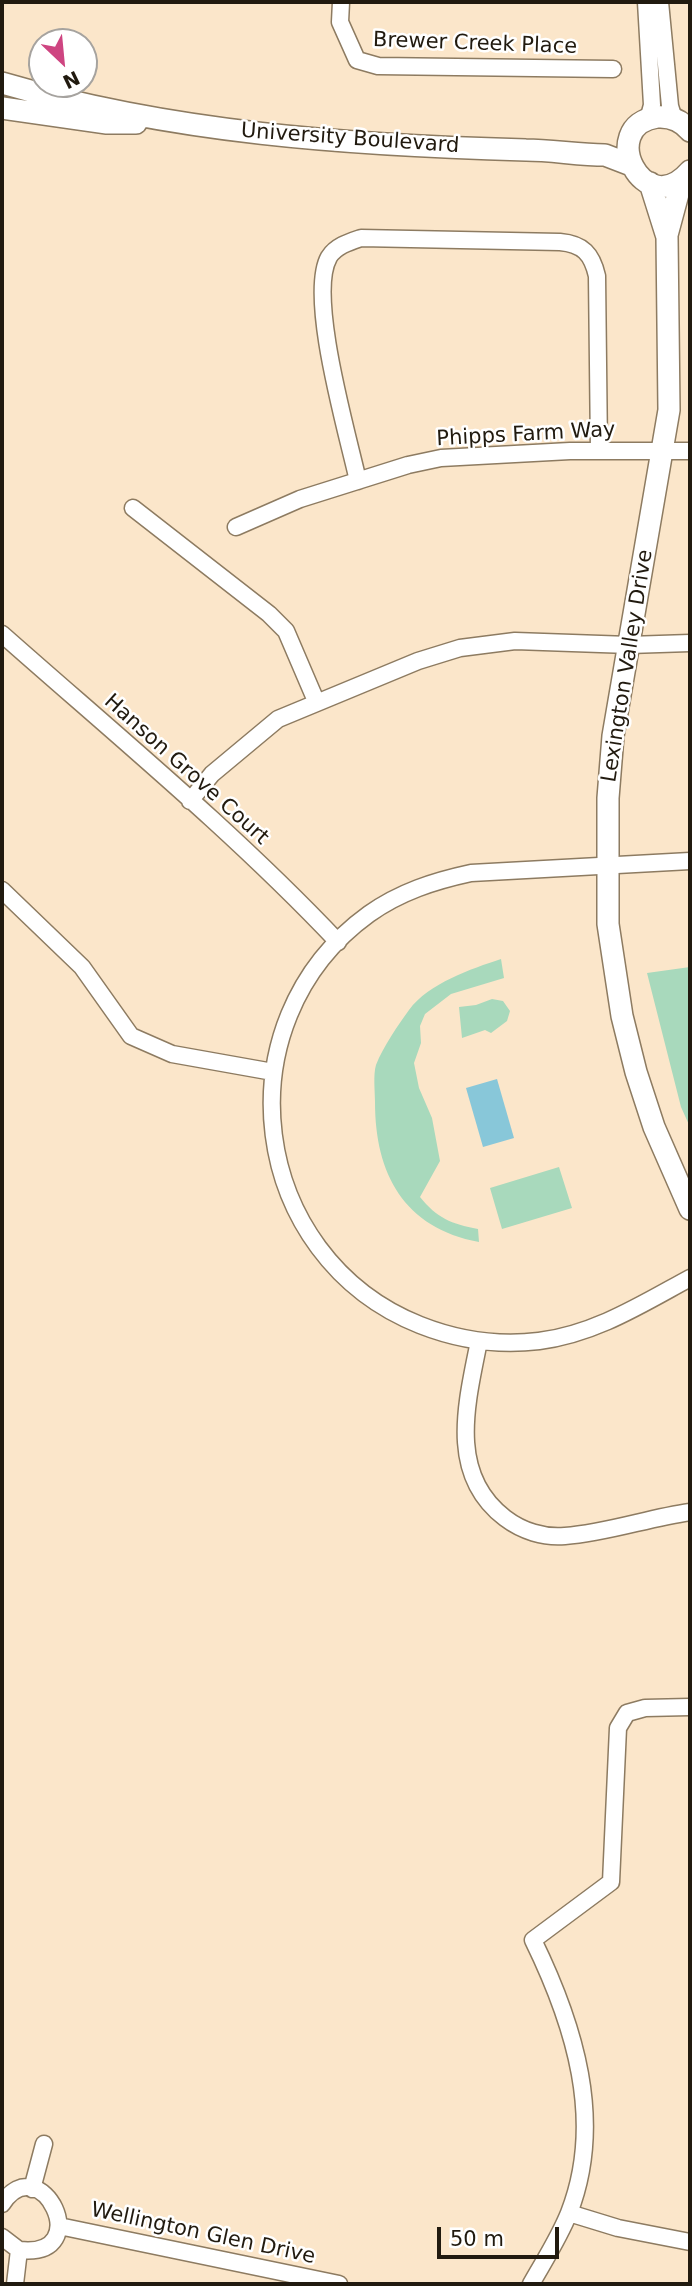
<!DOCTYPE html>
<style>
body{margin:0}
#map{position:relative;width:692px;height:2286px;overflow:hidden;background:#fbe6ca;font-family:"DejaVu Sans",sans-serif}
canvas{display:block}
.frame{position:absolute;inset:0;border:4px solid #211a0f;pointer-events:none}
.north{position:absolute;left:28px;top:28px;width:70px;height:70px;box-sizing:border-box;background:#fff;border:2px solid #a6a39f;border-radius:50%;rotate:154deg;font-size:19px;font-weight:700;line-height:28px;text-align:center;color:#211a0f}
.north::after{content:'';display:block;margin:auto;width:24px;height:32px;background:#ce4581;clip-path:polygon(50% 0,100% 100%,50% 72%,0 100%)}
.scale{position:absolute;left:437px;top:2227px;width:122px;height:32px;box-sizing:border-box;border:4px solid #211a0f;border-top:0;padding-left:9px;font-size:21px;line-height:24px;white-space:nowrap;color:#211a0f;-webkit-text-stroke:5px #fff;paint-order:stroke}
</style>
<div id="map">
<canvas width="692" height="2286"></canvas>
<div class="frame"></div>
<div class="north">N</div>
<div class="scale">50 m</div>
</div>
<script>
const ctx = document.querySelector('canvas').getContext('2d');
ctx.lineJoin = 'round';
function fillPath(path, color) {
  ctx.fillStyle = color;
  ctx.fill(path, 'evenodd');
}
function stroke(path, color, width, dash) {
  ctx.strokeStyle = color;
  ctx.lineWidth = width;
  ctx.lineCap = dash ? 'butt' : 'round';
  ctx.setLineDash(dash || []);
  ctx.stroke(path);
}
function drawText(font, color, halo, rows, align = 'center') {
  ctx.font = font + ' "DejaVu Sans",sans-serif';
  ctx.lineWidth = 5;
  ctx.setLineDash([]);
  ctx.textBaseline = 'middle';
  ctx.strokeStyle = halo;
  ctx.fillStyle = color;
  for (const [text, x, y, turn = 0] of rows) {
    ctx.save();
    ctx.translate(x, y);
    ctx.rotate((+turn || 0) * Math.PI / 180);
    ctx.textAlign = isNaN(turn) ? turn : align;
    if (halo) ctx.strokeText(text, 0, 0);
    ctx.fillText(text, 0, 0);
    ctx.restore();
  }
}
fillPath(new Path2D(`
 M501,959l3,19 -53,16 -26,20 -5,12 1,17 -7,20 5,25 13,30 8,43 -20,36c17,21 31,27 58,32l1,13c-75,-14 -104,-68 -104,-140 0,-11 -2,-27 1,-37 7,-18 22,-40 33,-55 20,-27 62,-41 92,-51z
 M690,967v160l-9,-20 -34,-134z
 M492,999l11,2 7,10 -3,10 -16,12 -6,-3 -23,8 -3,-31 17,-2z
 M559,1167l13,41 -70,21 -12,-41z`), '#a8d9bc');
fillPath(new Path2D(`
 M497,1079l17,59 -31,9 -17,-59z`), '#88c7d9');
const minor = new Path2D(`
 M341,2l-1,20 17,38 21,6 235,3
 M646,2l6,103 -4,15
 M660,2l10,104 4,13
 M358,481c-10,-46 -51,-185 -29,-224 7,-11 20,-15 32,-19l199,4c23,2 32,12 37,34l2,175
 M133,508l136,106 17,17 30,70
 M236,527l64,-28 108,-34 33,-7 129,-7h120
 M2,634c113,100 232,198 336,308
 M190,801l22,-27 66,-55 140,-58 42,-13 55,-7 114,4 61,-2
 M690,861l-219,12c-37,8 -71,19 -102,41 -151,109 -120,343 51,411 38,15 78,21 119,16 56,-7 103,-37 151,-63
 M2,890l80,77 49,69 41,18 101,18
 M479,1341c-12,61 -32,133 26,177 17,13 39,20 60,18 42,-3 83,-18 125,-24
 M32,2189l12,-45
 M2,2204c38,-59 96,55 17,46l-17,-13
 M569,2213l49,15 72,14
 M59,2226l280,58
 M15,2284l4,-34
 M531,2284c13,-23 28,-46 38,-71 36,-92 5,-189 -36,-273l78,-58 7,-154 9,-15 18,-5 45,-1`);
const tertiary = new Path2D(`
 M2,83c171,50 346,62 524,67 26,0 52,5 79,5l26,10
 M2,108l105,15h29
 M690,131c-8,-10 -19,-15 -33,-14 -61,9 -13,107 33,54
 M650,183l17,54 2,173 -56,326 -5,62v126l14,92 14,56 18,55 36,82
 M667,235l15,-56`);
stroke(minor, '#8d7b61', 19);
stroke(tertiary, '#8d7b61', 24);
stroke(minor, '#fff', 16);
stroke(tertiary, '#fff', 21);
drawText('21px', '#211a0f', '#fff', [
 ["Brewer Creek Place",475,44,2],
 ["University Boulevard",350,139,4],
 ["Phipps Farm Way",526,435,-3],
 ["Lexington Valley Drive",628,666,-81],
 ["Hanson Grove Court",186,770,42],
 ["Wellington Glen Drive",203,2234,12]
]);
</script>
